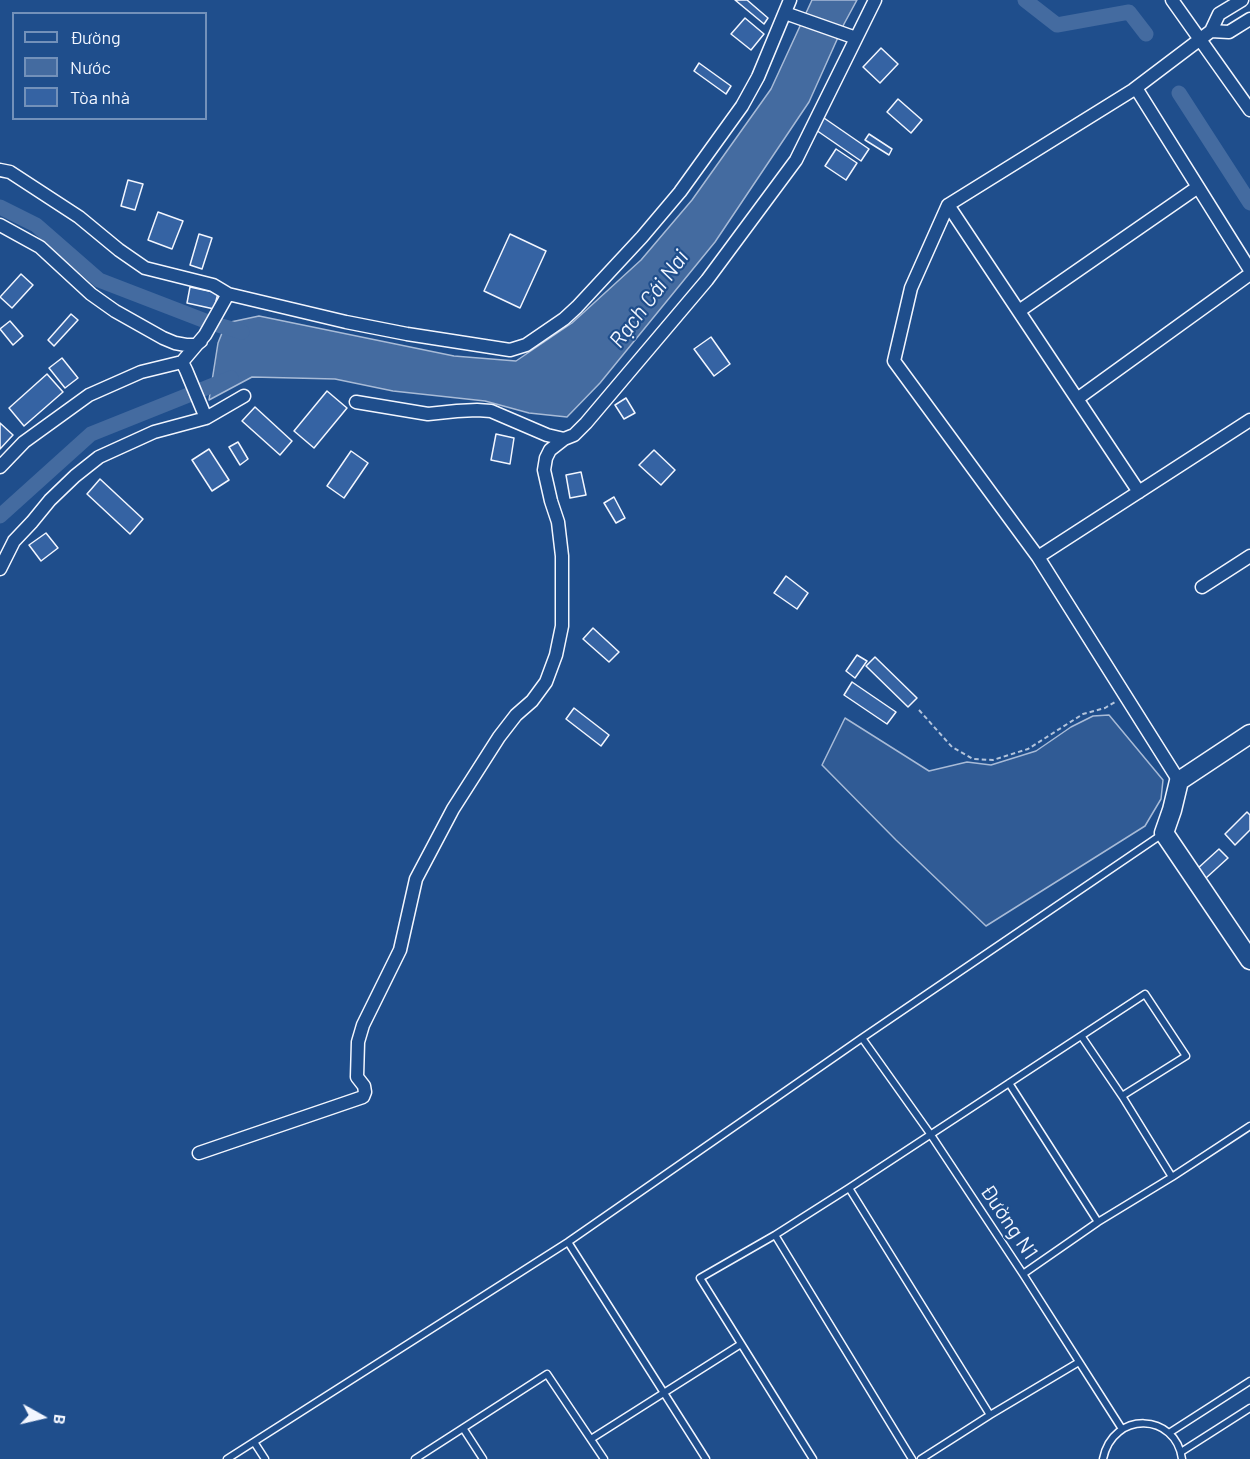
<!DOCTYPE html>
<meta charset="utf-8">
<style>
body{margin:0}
#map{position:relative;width:1250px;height:1459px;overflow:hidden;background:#1f4e8c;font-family:Barlow,sans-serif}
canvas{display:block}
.legend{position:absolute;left:12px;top:12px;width:195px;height:108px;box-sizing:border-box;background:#1f4e8c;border:2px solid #7391ba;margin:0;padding:8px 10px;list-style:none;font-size:18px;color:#f2f6ff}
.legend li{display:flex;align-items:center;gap:12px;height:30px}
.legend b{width:30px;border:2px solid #7391ba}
.north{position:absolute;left:12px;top:1387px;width:60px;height:60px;-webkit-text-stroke:4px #1f4e8c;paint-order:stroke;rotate:98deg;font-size:16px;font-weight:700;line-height:24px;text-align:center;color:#f2f6ff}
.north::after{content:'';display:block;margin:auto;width:21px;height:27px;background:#f2f6ff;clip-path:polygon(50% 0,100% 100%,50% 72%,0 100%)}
</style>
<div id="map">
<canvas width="1250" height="1459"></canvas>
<ul class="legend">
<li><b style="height:8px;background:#1f4e8c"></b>Đường</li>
<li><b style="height:16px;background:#446ba0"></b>Nước</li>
<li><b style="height:16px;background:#3563a3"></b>Tòa nhà</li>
</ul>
<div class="north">B</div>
</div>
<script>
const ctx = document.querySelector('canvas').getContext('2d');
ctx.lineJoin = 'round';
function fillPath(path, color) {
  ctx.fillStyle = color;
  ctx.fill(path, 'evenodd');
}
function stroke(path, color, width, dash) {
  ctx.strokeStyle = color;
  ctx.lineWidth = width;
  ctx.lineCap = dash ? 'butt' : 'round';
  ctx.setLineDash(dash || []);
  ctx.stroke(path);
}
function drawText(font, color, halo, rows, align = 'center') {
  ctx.font = font + ' Barlow,sans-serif';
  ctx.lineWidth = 4.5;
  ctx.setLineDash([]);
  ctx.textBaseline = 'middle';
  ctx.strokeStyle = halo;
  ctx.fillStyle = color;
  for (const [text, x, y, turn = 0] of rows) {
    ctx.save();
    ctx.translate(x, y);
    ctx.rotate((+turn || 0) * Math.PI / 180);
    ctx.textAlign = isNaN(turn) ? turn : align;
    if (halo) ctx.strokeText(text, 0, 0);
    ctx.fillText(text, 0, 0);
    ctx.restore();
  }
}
const built = new Path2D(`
 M1109,715l54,65 -2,19 -16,27 -159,100 -90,-86 -74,-75 23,-47 84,53 38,-9 24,3 45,-14 35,-24 22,-11z`);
fillPath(built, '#305b95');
stroke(built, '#a8bbd7', 1.5);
const water = new Path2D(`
 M812,0h45l-13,24 -35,78 -94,140 -115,141 -33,34 -38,-4 -44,-12 -92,-10 -58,-12 -83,-2 -43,23 9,-57 8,-20 33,-7 195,40 62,5 56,-38 69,-63 51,-60 79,-111z`);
fillPath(water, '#446ba0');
stroke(water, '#a8bbd7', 1.5);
stroke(new Path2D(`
 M1025,0l32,25 72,-13 17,22
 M1179,93l71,110
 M0,207l36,18 63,55 109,42 34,10
 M0,516l91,-82 140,-56`), '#446ba0', 15);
const building = new Path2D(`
 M735,0h12l21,18 -4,6z
 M745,18l19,16 -13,16 -20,-16z
 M881,48l17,16 -18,19 -17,-16z
 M699,63l32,23 -5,8 -32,-23z
 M898,99l24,21 -11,13 -24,-21z
 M824,118l45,31 -8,12 -45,-31z
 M869,134l23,15 -3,6 -24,-15z
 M836,149l21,14 -11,17 -21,-14z
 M128,180l15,4 -8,26 -14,-4z
 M158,212l25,9 -11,28 -24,-9z
 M199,234l13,4 -10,31 -12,-4z
 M510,234l36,17 -26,57 -36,-17z
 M21,274l12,11 -21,23 -12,-11z
 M190,287l28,6 -4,16 -27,-6z
 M71,314l7,6 -24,26 -6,-6z
 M10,321l13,15 -10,9 -13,-16z
 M711,337l19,27 -16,12 -20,-27z
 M62,358l16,20 -13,10 -16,-20z
 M47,374l16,18 -39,34 -15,-18z
 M327,391l20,17 -33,40 -20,-17z
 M626,398l9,15 -11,6 -9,-14z
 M255,407l37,34 -12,14 -38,-34z
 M0,423l13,12 -13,14z
 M496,434l18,4 -4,26 -19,-4z
 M238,442l10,17 -8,6 -11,-18z
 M209,449l20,31 -17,11 -20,-31z
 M654,450l21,20 -14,15 -22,-20z
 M351,451l17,12 -24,35 -17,-12z
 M581,472l5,23 -16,3 -4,-23z
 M100,479l43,40 -13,15 -43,-40z
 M614,497l11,21 -9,5 -12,-20z
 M46,533l12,15 -17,13 -12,-16z
 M786,576l22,17 -11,16 -23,-16z
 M593,628l26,24 -10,10 -26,-23z
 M857,655l10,6 -12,17 -9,-7z
 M875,657l42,41 -9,9 -42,-41z
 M852,682l44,30 -9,12 -43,-29z
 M574,708l35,27 -8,11 -35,-27z
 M1247,812l3,3v15l-15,15 -10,-11z
 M1219,849l9,9 -22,20 -9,-9z`);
fillPath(building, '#3563a3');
stroke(building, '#f2f6ff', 1.5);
const lane = new Path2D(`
 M1082,1037l40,59
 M862,1038l69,97 92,139 99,155
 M1009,1083l89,139
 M849,1188l141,227
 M775,1235l137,224
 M568,1242l138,217
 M1023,1274l75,-52 74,-45 78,-51
 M463,1428l20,31
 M1169,1433l81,-52
 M591,1439l150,-95
 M254,1442l11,17
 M1181,1452l69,-44
 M227,1459l341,-217 294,-204 299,-203
 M415,1459l132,-85 57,85
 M813,1459l-113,-181 75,-43 74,-47 296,-194 41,62 -64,40 50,81
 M921,1459l69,-44 89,-53
 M1103,1459c10,-49 73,-46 79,0`);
const street = new Path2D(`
 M1172,0l78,110
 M1242,0l-23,14 -8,17 18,1 21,-13
 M785,13l71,25
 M1136,88l114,182
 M0,170l10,2 69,45 40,33 26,18 68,17 15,9 118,28 61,12 103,16 16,-5 38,-26 13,-12 65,-70 38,-45 62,-86 16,-29 32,-77
 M948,205l191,287
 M0,225l40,22 51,47 24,17 48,27 12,5 11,2h10l5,-4
 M1019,311l179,-124
 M1077,399l173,-125
 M356,402l72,12 29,-3 20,-1 14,1 56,24 17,4
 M206,418l-20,-48 -4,-8 23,-27 23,-41
 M0,467l24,-25 65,-47 52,-23 41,-10
 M1038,557l212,-137
 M0,569l14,-28 18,-19 18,-22 25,-24 24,-19 55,-25 52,-14 38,-22
 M1202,587l48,-31
 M1179,781l-141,-224 -144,-196 17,-73 37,-83 185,-115 78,-59
 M199,1153l164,-56 2,-5 -1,-6 -7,-9 1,-35 5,-17 37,-75 16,-71 37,-70 46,-72 17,-22 16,-14 14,-19 10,-27 6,-29v-70l-4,-34 -7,-21 -7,-31 2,-12 4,-8 14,-11 10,-4 12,-12 121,-143 89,-120 79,-160`);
const secondary = new Path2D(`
 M1250,734l-71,47 -7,29 -8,23 86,127`);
stroke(lane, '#f2f6ff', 9);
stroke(street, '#f2f6ff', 15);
stroke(secondary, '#f2f6ff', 21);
stroke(new Path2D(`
 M919,710l33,37 21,12 20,1 35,-11 55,-35 22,-6 10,-6`), '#b3c4dc', 2, [4.5, 3]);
stroke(lane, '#1f4e8c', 6);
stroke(street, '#1f4e8c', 12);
stroke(secondary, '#1f4e8c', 18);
drawText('21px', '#f2f6ff', '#1f4e8c', [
 ["Đường N1",1009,1222,56]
]);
drawText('italic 22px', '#f2f6ff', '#1f4e8c', [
 ["Rạch Cái Nai",649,299,-53]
]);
</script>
